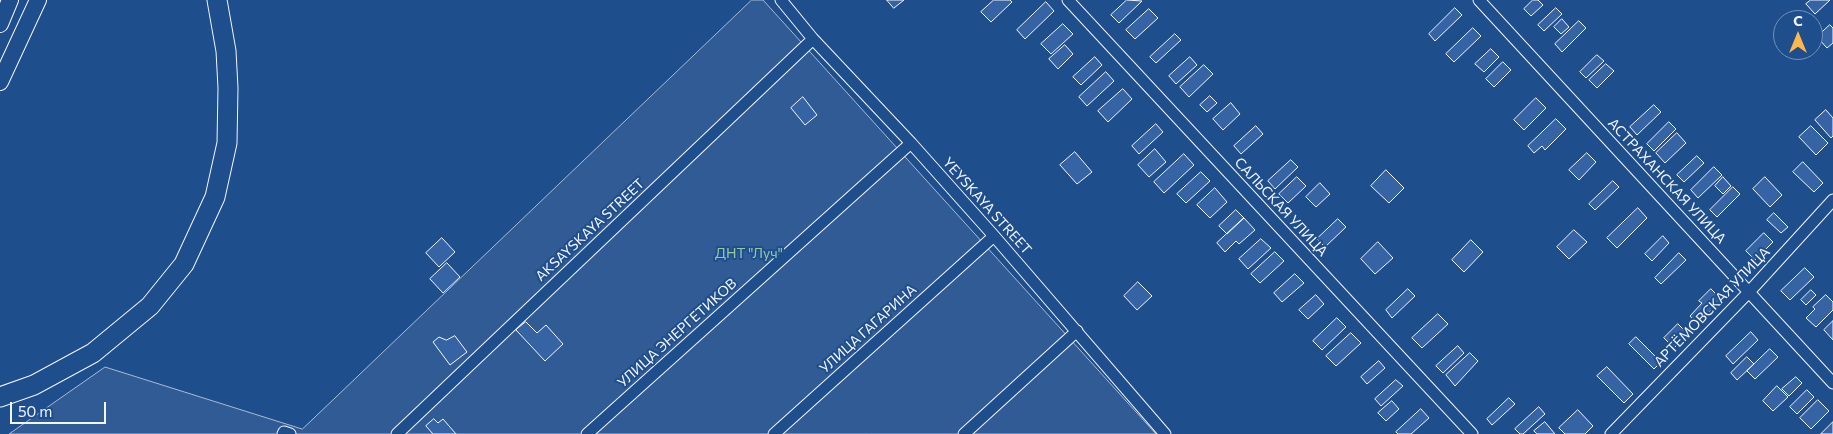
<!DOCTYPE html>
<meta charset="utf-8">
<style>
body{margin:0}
#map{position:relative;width:1833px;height:434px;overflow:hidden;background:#1f4e8c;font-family:Commissioner,sans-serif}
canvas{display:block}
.north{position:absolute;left:1773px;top:10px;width:50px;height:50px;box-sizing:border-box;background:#1f4e8c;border:1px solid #7391ba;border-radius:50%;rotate:0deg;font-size:14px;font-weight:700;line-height:20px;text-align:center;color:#f2f6ff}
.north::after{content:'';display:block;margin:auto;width:18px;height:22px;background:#ffb74d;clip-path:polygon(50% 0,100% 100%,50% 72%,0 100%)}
.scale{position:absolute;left:10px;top:402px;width:96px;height:22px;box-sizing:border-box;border:2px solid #f2f6ff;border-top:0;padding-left:6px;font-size:15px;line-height:18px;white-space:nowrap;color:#f2f6ff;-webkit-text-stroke:4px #1f4e8c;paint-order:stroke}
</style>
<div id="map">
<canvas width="1833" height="434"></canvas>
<div class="north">С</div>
<div class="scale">50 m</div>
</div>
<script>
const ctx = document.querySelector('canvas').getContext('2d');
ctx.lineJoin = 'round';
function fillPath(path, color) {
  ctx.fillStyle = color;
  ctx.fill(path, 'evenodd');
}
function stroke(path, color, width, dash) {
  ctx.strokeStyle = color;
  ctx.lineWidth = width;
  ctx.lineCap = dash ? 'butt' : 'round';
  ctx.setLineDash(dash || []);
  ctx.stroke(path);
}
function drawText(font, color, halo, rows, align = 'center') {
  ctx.font = font + ' Commissioner,sans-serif';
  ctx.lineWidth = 4;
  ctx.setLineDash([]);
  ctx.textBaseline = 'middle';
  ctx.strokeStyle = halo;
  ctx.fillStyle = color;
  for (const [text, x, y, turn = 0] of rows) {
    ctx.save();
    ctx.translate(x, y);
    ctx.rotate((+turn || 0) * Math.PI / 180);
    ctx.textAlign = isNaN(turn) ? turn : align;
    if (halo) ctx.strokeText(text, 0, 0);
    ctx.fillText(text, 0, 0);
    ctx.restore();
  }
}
const built = new Path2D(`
 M752,0h11l393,434h-1147l96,-67 197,62z`);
fillPath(built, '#305b95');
stroke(built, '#a8bbd7', 1);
const building = new Path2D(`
 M887,0h17l-10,8z
 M994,0h16l2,2 -21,20 -10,-10z
 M1127,0l15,1 -23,22 -8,-8z
 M1533,0h5l5,5 -12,11 -7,-7z
 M1811,0h19l-15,14 -9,-10z
 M1046,2l8,9 -29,28 -8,-9z
 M1455,8l7,7 -27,26 -6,-7z
 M1556,8l6,6 -18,17 -6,-6z
 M1149,9l9,9 -23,21 -9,-9z
 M1562,19l7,8 -8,7 -7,-7z
 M1579,21l7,7 -24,24 -7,-8z
 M1063,24l10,10 -22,20 -10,-10z
 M1830,25l3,3v15l-6,5 -10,-11z
 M1473,28l8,8 -27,26 -8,-8z
 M1175,34l6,6 -25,23 -6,-6z
 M1065,45l8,9 -15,15 -9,-10z
 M1491,49l8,8 -15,15 -9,-8z
 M1597,55l7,6 -18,17 -6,-6z
 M1095,57l7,8 -21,20 -8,-8z
 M1190,57l7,8 -21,19 -7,-8z
 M1503,62l8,8 -17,17 -8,-8z
 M1606,64l8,7 -17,17 -8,-8z
 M1204,65l9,9 -24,23 -9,-10z
 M1106,72l8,9 -27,25 -8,-9z
 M1123,89l9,10 -24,23 -10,-11z
 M1210,96l7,7 -10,9 -7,-7z
 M803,97l14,18 -12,10 -14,-17z
 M1536,98l10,10 -22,22 -10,-10z
 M1231,103l9,11 -17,16 -10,-11z
 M1654,105l7,7 -24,23 -7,-8z
 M1826,110l7,8v18l-2,2 -16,-18z
 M1556,119l10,10 -21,21 -3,-4 -8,7 -6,-7z
 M1669,122l7,7 -22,22 -7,-7z
 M1156,124l7,8 -24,22 -7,-8z
 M1256,126l7,8 -22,20 -7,-8z
 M1811,126l17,17 -12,12 -17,-18z
 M1677,133l9,10 -21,20 -9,-10z
 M1155,149l11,13 -17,15 -11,-12z
 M1075,152l17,20 -15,12 -17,-19z
 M1587,153l9,9 -17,18 -10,-10z
 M1184,154l10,11 -30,28 -10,-11z
 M1697,156l7,7 -20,19 -7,-7z
 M1291,160l7,7 -23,22 -7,-8z
 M1803,162l20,21 -9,9 -21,-20z
 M1714,167l8,8 -24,23 -7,-8z
 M1386,170l18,18 -15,15 -18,-17z
 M1201,172l9,9 -24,22 -9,-9z
 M1297,177l9,9 -18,17 -9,-9z
 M1723,177l8,9 -8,8 -8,-8z
 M1765,177l17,18 -12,12 -17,-18z
 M1613,181l6,6 -24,23 -6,-6z
 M1320,183l10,11 -14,13 -10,-10z
 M1733,187l7,7 -23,23 -7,-7z
 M1215,188l12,14 -17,16 -13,-13z
 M1638,208l9,10 -30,30 -10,-10z
 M1236,210l8,8 -17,16 -8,-8z
 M1774,213l14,14 -7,6 -14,-13z
 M1244,218l11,12 -16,14 -3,-3 -11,11 -8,-9z
 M1338,219l8,8 -21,20 -8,-8z
 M1574,230l13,12 -18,17 -12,-12z
 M1764,233l9,9 -18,18 -9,-9z
 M1663,236l6,7 -17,18 -7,-7z
 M442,238l13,14 -16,15 -13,-14z
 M1261,239l10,9 -23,21 -9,-10z
 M1471,240l12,12 -19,20 -12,-12z
 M1378,242l15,16 -18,16 -14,-15z
 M1275,252l9,9 -24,22 -9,-9z
 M1679,253l7,7 -25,24 -6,-6z
 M447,263l13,14 -17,16 -13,-14z
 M1805,268l9,9 -24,23 -9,-9z
 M1295,274l9,9 -22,19 -8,-9z
 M1138,282l14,14 -15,14 -13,-14z
 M1408,289l7,7 -23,22 -6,-8z
 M1711,289l11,11 -25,24 -7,-8 12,-13 -3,-2z
 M1811,290l5,5 -10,10 -5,-5z
 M1316,295l8,9 -16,15 -9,-9z
 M1826,295l7,7v8l-17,17 -10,-9 9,-9 -2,-2z
 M1438,314l10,10 -26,24 -10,-10z
 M1337,318l9,9 -24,23 -9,-9z
 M1833,321v19l-9,-10z
 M526,322l11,11 9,-8 17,19 -18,17 -29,-31z
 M1678,324l10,10 -14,14 -10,-10z
 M1751,332l7,8 -25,24 -7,-8z
 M1351,333l10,10 -25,23 -10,-10z
 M455,336l12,16 -17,13 -17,-23 6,-5 7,3z
 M1636,337l25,25 -7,7 -25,-25z
 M1458,346l6,7 -21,20 -7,-7z
 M1770,349l8,8 -23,22 -8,-8z
 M1470,353l8,8 -23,25 -9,-11z
 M1747,357l7,7 -17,16 -6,-7z
 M1379,361l6,7 -18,16 -6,-7z
 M1607,367l26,27 -9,9 -27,-27z
 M1796,377l6,6 -13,13 -7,-7z
 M1396,380l7,6 -22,20 -6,-7z
 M1777,386l11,11 -15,14 -10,-10z
 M1807,390l7,7 -17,17 -7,-7z
 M1509,398l6,6 -23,21 -5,-6z
 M1818,400l11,11 -18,18 -11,-11z
 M1392,401l7,8 -13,12 -8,-8z
 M1539,407l6,7 -22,20h-3l-5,-5z
 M1421,409l8,9 -18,16h-13l-2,-2z
 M1578,410l15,16 -8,8h-20l-6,-6z
 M434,419l4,4 5,-4 13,15h-23l-7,-8z
 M1545,422l10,12h-18l-3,-3z
 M1833,422v12h-12z`);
fillPath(building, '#3563a3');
stroke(building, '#f2f6ff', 1);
const minor = new Path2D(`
 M781,0l32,39 98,104 83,93 171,198
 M1068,0l404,434
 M1479,0l354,383
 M283,434l1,-2 6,2
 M397,434l416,-395
 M587,434l324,-291
 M774,434l220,-198
 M964,434l113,-103
 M1611,434l138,-142 84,-92`);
const secondary = new Path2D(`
 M0,24l10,-24
 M0,82l38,-82`);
const primary = new Path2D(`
 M0,397l34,-12 59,-32 57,-47 34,-42 31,-67 12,-54 1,-55 -2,-37 -9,-51`);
stroke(minor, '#f2f6ff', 13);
stroke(secondary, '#f2f6ff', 18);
stroke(primary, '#f2f6ff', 21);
stroke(minor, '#1f4e8c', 11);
stroke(secondary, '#1f4e8c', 16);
stroke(primary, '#1f4e8c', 19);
drawText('14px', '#f2f6ff', '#1f4e8c', [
 ["АСТРАХАНСКАЯ УЛИЦА",1667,181,47],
 ["YEYSKAYA STREET",987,206,48],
 ["САЛЬСКАЯ УЛИЦА",1281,207,47],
 ["AKSAYSKAYA STREET",590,230,-43],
 ["АРТЁМОВСКАЯ УЛИЦА",1712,307,-46],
 ["УЛИЦА ГАГАРИНА",868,329,-42],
 ["УЛИЦА ЭНЕРГЕТИКОВ",677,333,-42]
]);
drawText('14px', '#97c8a6', '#1f4e8c', [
 ["ДНТ \"Луч\"",749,253]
]);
</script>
